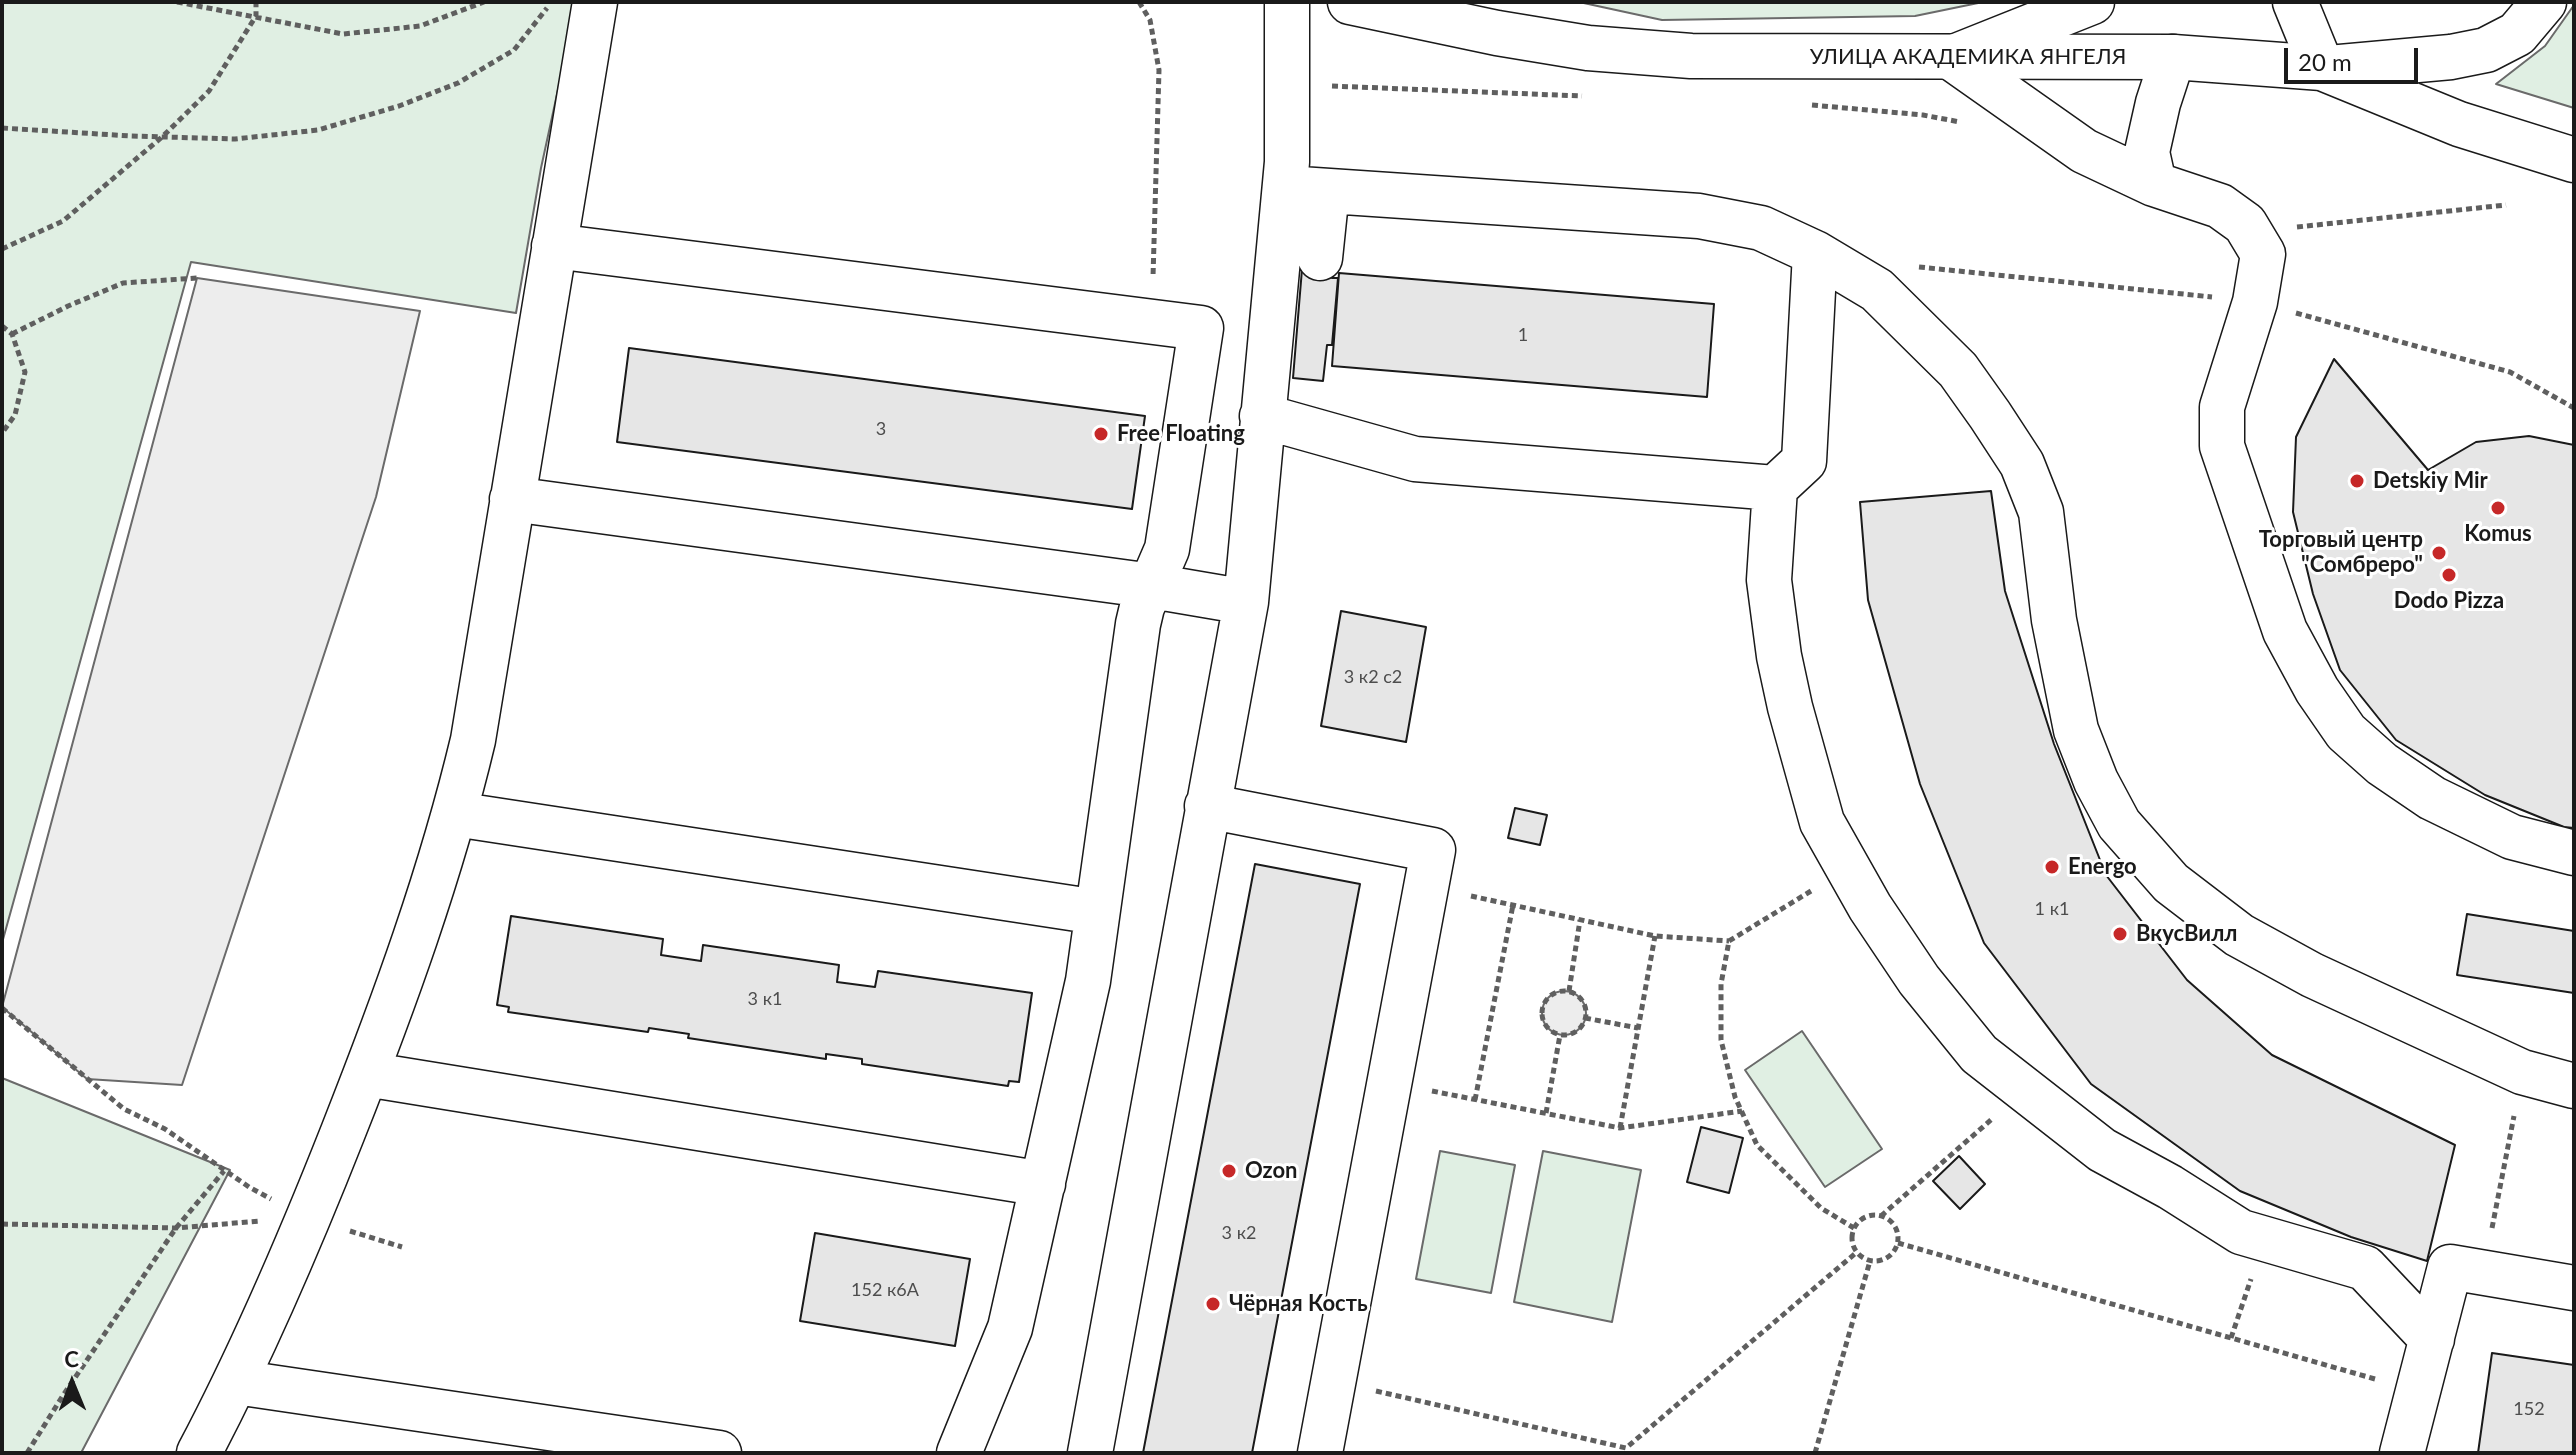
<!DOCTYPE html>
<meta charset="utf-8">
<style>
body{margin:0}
#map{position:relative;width:2576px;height:1455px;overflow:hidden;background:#fff;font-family:Lato,sans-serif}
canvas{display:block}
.frame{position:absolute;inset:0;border:4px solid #1a1a1a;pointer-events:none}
.north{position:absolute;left:32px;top:1343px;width:80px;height:80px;-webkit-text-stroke:6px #fff;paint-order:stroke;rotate:359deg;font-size:22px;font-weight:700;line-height:32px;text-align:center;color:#1a1a1a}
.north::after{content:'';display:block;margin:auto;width:28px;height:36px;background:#1a1a1a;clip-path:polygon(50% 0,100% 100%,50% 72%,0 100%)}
.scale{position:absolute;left:2284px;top:48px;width:134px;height:36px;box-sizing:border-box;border:4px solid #1a1a1a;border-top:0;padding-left:10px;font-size:24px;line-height:28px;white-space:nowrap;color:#1a1a1a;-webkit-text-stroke:6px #fff;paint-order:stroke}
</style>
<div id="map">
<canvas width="2576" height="1455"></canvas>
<div class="frame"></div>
<div class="north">С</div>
<div class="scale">20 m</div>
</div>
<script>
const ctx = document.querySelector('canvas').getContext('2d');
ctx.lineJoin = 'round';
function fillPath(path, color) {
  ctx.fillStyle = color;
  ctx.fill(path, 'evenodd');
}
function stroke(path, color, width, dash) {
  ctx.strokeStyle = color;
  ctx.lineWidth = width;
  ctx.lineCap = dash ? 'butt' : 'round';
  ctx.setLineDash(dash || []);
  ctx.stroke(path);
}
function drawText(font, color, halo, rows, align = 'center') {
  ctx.font = font + ' Lato,sans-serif';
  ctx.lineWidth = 6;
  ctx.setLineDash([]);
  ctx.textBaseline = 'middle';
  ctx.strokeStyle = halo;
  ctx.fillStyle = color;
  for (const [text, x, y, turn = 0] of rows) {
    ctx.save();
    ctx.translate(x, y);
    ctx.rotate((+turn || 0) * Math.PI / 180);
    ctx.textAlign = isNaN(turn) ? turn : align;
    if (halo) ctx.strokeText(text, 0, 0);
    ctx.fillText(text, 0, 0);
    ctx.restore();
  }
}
const green = new Path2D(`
 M2,2h575l-36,166 -25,145 -325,-51 -189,681z
 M1579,2h404l-68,14 -253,4z
 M2574,5v103l-78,-24 49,-38z
 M1802,1031l80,118 -57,38 -80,-117z
 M2,1078l228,92 -149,283h-79z
 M1440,1151l75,14 -24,128 -75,-14z
 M1543,1151l98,19 -29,152 -98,-20z`);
fillPath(green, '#e0efe3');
stroke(green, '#6a6a6a', 2);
const parking = new Path2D(`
 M197,278l223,33 -44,186 -194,588 -95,-6 -85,-72z
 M1542 1013a22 22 0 1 1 44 0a22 22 0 1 1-44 0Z`);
fillPath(parking, '#ededed');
stroke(parking, '#6a6a6a', 2);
const building = new Path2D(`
 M1303,257l31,3 -2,18h6l-6,67h-5l-4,36 -30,-3z
 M1339,273l375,31 -7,93 -375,-31z
 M629,348l516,68 -13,93 -515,-67z
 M2334,359l94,111 48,-28 53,-6 45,9v383l-10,-1 -79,-32 -89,-55 -56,-70 -27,-76 -20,-82 3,-75z
 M1991,491l14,100 49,153 52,131 81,105 85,75 183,90 -28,116 -76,-24 -111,-46 -149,-107 -107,-141 -64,-159 -52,-184 -8,-98z
 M1341,611l85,16 -20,115 -85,-16z
 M1515,808l32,7 -7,30 -32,-7z
 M1255,864l105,20 -17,90 -91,479h-109z
 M2467,914l107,17v62l-117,-18z
 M511,916l152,23 -2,16 40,6 2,-16 136,20 -2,17 38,5 3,-16 154,22 -13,89 -10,-1 -1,5 -146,-22v-5l-36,-5v5l-138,-21 1,-4 -40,-6 -1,4 -140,-20 1,-5 -12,-2z
 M1701,1127l42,11 -14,55 -42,-11z
 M1959,1156l26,28 -25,25 -27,-28z
 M815,1233l155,26 -15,87 -155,-25z
 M2492,1353l82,12v88h-96z`);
fillPath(building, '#e6e6e6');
stroke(building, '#1a1a1a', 2);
const minor = new Path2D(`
 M2295,2l27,66
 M1954,57l138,-55
 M1952,58l132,93 70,33 66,22 25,18 18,30 -8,48 -33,105v39l63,185 32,59 29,42 36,32 50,34 80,39 62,16
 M2154,184l-7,-32 11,-49 15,-46
 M1285,188l414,28 62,12 54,25 62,37 81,80 32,45 32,49 19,48 13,108 22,110 20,51 23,43 52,59 68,52 73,40 210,97 52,14
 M554,246l647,82 -34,221 -25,58 -4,17 -50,357 -78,347 -51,125
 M1320,258l7,-67
 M1262,416l153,43 360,29 29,-27 11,-208
 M1775,488l-6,92 10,76 11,51 32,115 48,85 49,73 60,74 123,96 68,37 71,45 124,36 67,71
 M512,499l640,87 94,16
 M1207,806l226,44 -113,603
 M455,814l642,98
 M366,1074l677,110
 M236,1382l483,71
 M199,1453c55,-104 101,-212 144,-321 51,-129 98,-258 130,-392l122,-738
 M1090,1453l156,-851 41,-440v-160
 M2402,1453l48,-186 124,21`);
const major = new Path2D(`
 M1350,2l147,31 91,15 103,8 482,1 149,11 137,56 115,36
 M2329,68l122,-11 35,-7 31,-16 27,-32`);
stroke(minor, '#1a1a1a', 47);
stroke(major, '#1a1a1a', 47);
stroke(new Path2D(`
 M177,2l166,32 77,-8 64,-24
 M1139,2l11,18 9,50 -6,207
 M1332,86l250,10
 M1812,105l111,10 37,7
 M2,128l128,8 105,3 83,-9 81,-24 59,-23 56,-33 33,-42
 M2297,227l209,-22
 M2,249l61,-28 99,-84 47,-46 47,-75v-14
 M1919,267l293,30
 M2296,313l214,59 64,36
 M2,326l10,8 13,38 -10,43 -13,18
 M12,334l56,-28 55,-23 74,-5
 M1811,891l-82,50 -8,43v56l14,57 22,48 64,63 33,20
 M1471,896l184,40 74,5
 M1542 1013a22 22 0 1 1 44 0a22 22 0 1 1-44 0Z
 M1569,991l11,-71
 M2,1008l122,101 41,20 84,58 22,12
 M1585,1018l53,10
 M1432,1091l188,37 122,-17
 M1475,1100l38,-195
 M1546,1113l14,-78
 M1620,1128l35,-192
 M1852 1238a23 23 0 1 1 46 0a23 23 0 1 1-46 0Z
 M1881,1216l111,-97
 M2,1224l174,4 84,-7
 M2492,1228l22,-112
 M350,1231l52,16
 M1898,1243l477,136
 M2231,1338l20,-59
 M1376,1391l250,57 231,-196
 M27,1453l35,-56 114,-169 48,-57
 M1815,1453l55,-192`), '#5f5f5f', 5, [6, 4]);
stroke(minor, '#fff', 44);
stroke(major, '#fff', 44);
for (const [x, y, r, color] of [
 [1101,434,8,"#c62828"],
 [2357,481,8,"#c62828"],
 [2498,508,8,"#c62828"],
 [2439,553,8,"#c62828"],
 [2449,575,8,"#c62828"],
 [2052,867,8,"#c62828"],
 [2120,934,8,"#c62828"],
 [1229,1171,8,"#c62828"],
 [1213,1304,8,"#c62828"]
]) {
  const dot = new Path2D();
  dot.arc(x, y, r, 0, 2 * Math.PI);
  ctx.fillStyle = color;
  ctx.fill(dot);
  stroke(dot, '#fff', 3);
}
drawText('18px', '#4d4d4d', null, [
 ["1",1523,335],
 ["3",881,429],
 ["3 к2 с2",1373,677],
 ["1 к1",2052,909],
 ["3 к1",765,999],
 ["3 к2",1239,1233],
 ["152 к6А",885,1290],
 ["152",2529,1409]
]);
drawText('22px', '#1a1a1a', '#fff', [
 ["УЛИЦА АКАДЕМИКА ЯНГЕЛЯ",1968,57]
]);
drawText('bold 22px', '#1a1a1a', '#fff', [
 ["Free Floating",1117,434],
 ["Detskiy Mir",2373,481],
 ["Komus",2498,534,"center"],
 ["Торговый центр",2423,540,"right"],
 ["\"Сомбреро\"",2423,565,"right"],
 ["Dodo Pizza",2449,601,"center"],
 ["Energo",2068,867],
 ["ВкусВилл",2136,934],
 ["Ozon",1245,1171],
 ["Чёрная Кость",1229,1304]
], 'left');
</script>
